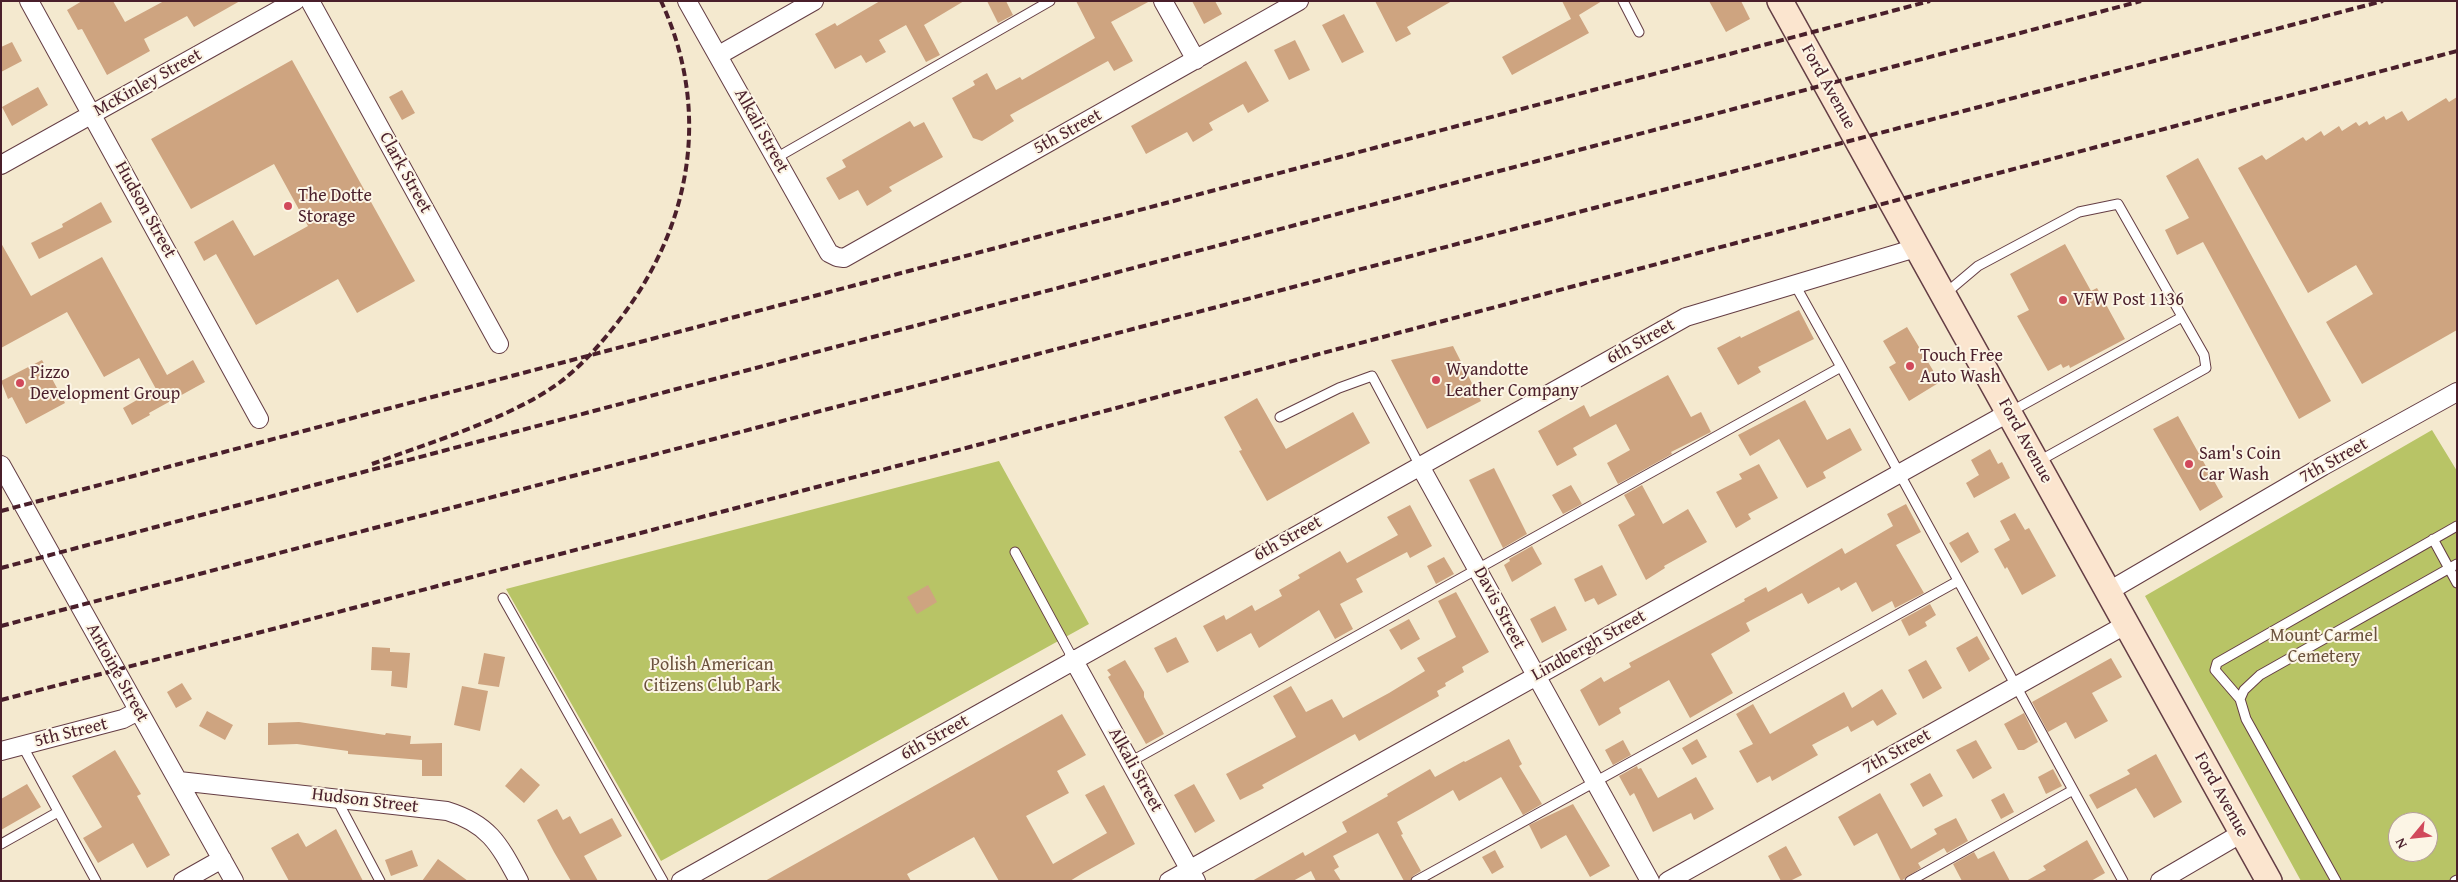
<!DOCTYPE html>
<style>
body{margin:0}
#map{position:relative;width:2458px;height:882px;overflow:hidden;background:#f4e9cf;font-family:"Gentium Book Plus",serif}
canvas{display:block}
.frame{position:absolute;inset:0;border:2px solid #4a1f2b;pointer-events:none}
.north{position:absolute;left:2388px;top:812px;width:50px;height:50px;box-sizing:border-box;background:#fcf5e5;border:1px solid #b59f9b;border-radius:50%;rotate:242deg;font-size:14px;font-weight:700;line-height:20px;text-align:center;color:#4a1f2b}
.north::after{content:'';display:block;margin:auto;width:18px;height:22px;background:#d1495b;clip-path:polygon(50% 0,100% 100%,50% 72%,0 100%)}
</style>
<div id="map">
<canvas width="2458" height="882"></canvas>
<div class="frame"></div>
<div class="north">N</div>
</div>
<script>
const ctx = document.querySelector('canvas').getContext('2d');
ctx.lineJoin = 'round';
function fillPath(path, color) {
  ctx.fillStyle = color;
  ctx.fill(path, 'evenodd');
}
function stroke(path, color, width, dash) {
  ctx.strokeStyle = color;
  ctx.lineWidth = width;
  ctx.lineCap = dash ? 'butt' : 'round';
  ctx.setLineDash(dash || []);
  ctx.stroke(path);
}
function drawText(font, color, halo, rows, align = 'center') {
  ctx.font = font + ' "Gentium Book Plus",serif';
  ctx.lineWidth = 4;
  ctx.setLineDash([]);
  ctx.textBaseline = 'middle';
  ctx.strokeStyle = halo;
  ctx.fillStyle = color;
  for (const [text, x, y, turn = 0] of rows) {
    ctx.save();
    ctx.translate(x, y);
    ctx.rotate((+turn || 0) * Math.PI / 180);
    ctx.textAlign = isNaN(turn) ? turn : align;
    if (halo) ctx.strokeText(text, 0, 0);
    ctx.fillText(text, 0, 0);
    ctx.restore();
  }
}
fillPath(new Path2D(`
 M2432,430l25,41v410h-156l-156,-285zM2398,822h30v30h-30z
 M999,461l90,163 -428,237 -155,-272z`), '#b8c466');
fillPath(new Path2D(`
 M82,1h31l12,21 39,-21h76l-46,26 -7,-11 -43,23 6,12 -43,24 -25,-46 -4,1 -11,-20z
 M880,1h84l-40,24 16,30 -14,7 -20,-37 -27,15 7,12 -20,11 -5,-8 -26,14 -20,-35 20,-11 2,3z
 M987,1h19l7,14 -15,8z
 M1076,1h74l-39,21 22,39 -19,10 -6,-10 -98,54 4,6 -32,20 -9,-3 -21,-40 23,-13 -2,-4 14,-8 9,17 24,-13 2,3 73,-42z
 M1192,1h23l7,13 -18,10z
 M1375,1h77l-45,26 4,7 -15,8z
 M1562,1h40l-23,14 10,18 -77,42 -10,-18 69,-38z
 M1709,1h32l9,18 -24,13z
 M1344,14l20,38 -22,11 -20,-38z
 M1295,40l15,30 -21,10 -15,-30z
 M12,42l10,19 -21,11v-25z
 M292,60l123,221 -58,32 -19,-34 -82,46 -40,-71 -12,7 -10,-19 39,-22 21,36 54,-30 -34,-62 -83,45 -40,-70z
 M1246,61l23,40 -21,12 -5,-9 -34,19 4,7 -20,12 -6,-10 -41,22 -15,-28z
 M38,87l10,18 -36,21 -10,-19z
 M402,90l13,23 -13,7 -13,-23z
 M2457,97v233l-95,54 -36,-62 47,-28 -17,-29 -48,28 -70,-125 24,-13 4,5 37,-23 3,4 15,-10 3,5 15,-10 3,5 14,-9 3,4 8,-5 2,4 15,-9 2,4 16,-9 6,10 38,-23 3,4z
 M910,121l4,6 10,-5 19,35 -54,30 3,4 -25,15 -9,-16 -19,10 -13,-22 20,-11 -4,-7z
 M2198,158l133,243 -32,18 -96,-177 -26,13 -12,-25 24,-12 -23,-42z
 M101,202l11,20 -73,37 -8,-16 32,-16 -1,-3z
 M1,243l30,53 71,-39 65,118 26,-15 12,22 -56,31 1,2 -18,10 -9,-17 33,-19 -17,-31 -35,19 -37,-65 -66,36z
 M2065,244l26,47 6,-3 28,51 -55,29 -1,-3 -6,3 -2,-4 -13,7 -31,-55 12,-6 -19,-36z
 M1799,310l15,29 -56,28 3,5 -23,13 -21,-37 23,-12 1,2z
 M1907,327l33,55 -31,19 -20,-34 7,-4 -13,-22z
 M1453,346l28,55 -54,28 -36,-69z
 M42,360l23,43 -39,21 -14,-27 -4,2 -7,-18z
 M1668,375l23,42 10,-5 10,20 -40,20 1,2 -54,30 -11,-21 23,-13 -14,-26 -43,24 4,7 -20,11 -19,-35 46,-26 6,12z
 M1257,398l29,51 67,-37 17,31 -103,58 -28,-50 3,-1 -18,-33z
 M1805,400l22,40 23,-12 12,22 -39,22 3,6 -19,10 -28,-49 -29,17 -12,-21z
 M2178,416l45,81 -23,14 -47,-82z
 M1990,449l8,15 4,-2 8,16 -36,20 -8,-15 13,-8 -8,-15z
 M1759,464l19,34 -30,16 3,5 -15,9 -20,-36 26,-13 -3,-5z
 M1494,468l33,66 -24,14 -34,-68z
 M1571,485l11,19 -19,10 -11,-19z
 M1642,485l21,39 25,-15 19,33 -43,24 1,2 -19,12 -28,-55 17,-10 -11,-20z
 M1906,504l15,28 -25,13 28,48 -29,15 -3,-7 -20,11 -16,-30 -15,9 -2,-4 -31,17 -6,-11 -56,30 4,8 -39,23 22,39 -43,25 -21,-38 -50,28 2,5 -22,13 -19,-36 21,-13 3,5 27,-15 -2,-4 116,-62 -1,-2 22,-12 2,5 74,-44 3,6 48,-28 -6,-12z
 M1410,505l22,41 -22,12 -3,-6 -51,27 7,13 -23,12 13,25 -18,10 -16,-29 -60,38 -8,-15 -34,19 -14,-26 21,-11 2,5 26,-15 3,6 27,-15 -3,-6 21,-12 -2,-3 42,-24 7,12 51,-28 -11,-18z
 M2015,513l10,17 4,-2 27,48 -34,19 -15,-28 -2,2 -11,-20 16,-9 -10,-19z
 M1968,532l11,20 -18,11 -12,-20z
 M1532,546l10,18 -30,18 -8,-17 6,-4 -1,-2z
 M1444,557l10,17 -18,10 -9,-18z
 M1602,565l15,30 -19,10 -4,-7 -9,4 -11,-23z
 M928,585l9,17 -20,12 -10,-17z
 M1456,592l33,60 -27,15 2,5 -19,11 1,3 -9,5 2,5 -80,45 -4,-7 -93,51 2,3 -24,12 -14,-26 70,-37 -23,-41 18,-10 15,26 26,-13 11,19 46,-25 36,-22 -8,-13 39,-21 -18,-36z
 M1930,604l6,11 -11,7 2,4 -18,10 -8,-16z
 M1555,606l12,24 -25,13 -12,-24z
 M1409,619l11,20 -19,11 -12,-20z
 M1977,636l13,23 -21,13 -13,-24z
 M1176,637l13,25 -22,11 -13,-25z
 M372,647l18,1v4l20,1 -3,35 -16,-2 1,-15 -21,-1z
 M484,653l21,4 -6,30 -21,-3z
 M2111,658l11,19 -30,16 16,28 -33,18 -9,-17 -18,10 -16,-30z
 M1125,660l19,32v5l20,37 -18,10 -38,-67 3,-2 -4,-5z
 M1926,660l16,28 -19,11 -15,-29z
 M182,683l10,16 -16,9 -9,-16z
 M462,686l26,5 -8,40 -26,-6z
 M1882,689l15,25 -20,12 -4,-6 -22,12 -3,-6 -36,19 6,10 -46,26 -2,-5 -13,7 -18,-32 14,-7 -17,-30 17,-10 17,30 74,-42 8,16z
 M207,711l26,14 -8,15 -26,-14z
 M2024,713l14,29 -14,8h-6l-14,-26z
 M1062,714l24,41 -29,16 12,22 -43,23 27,48 54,-31 -22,-38 19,-10 31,59 -52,29 -13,8h-71l-25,-44 -67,37 4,7h-146z
 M299,722l86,13 1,-2 25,3 -1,8 32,-1v33h-20v-16l-74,-6v-3l-51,-7 -29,1v-22z
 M1509,739l13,25 -3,2 23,38 -19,11 -22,-38 -42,24 -6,-11 -31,18 -25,14 6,12 -2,1 20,36 -8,5 -3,5h-6l-26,-48 -45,23 6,11 -5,3 7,11h-25l-5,-10 -18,10h-41l51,-29 2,4 42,-24 -5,-10 46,-26 -1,-2 43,-25 5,8 29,-16 1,1z
 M1697,739l10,18 -15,8 -10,-17z
 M1623,740l8,15 -18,10 -8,-15z
 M1976,740l16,28 -19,11 -17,-29z
 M115,750l26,44 -4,2 33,59 -23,13 -14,-25 -35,20 -15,-25 19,-11 -30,-51z
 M2156,754l26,48 -28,16 -18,-30 -39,21 -8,-14 41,-21 -3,-4z
 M1637,766l1,3 3,-1 17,30 38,-21 18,32 -20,11 -3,-7 -38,19 -19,-39 -4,3 -11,-20z
 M521,768l19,17 -16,18 -19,-17z
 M2053,769l9,17 -16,8 -8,-17z
 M1930,773l13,23 -20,11 -13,-23z
 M27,784l14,23 -40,23v-31z
 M1194,784l21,37 -20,12 -21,-38z
 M1880,793l31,56 26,-15 -3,-5 22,-11 12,23 -21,12 -3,-5 -26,15 3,5 -20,13 -24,-48 -23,13 -16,-29z
 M2004,793l10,19 -13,7 -10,-19z
 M1573,804l37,62 -20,11 -24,-42 -25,14 -12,-24z
 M557,809l6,11 7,-4 10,18 32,-16 10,18 -38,20 14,25h-27l-17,-29 -17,-32z
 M336,829l27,52h-74l-18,-33 27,-15 8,14z
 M2087,840l18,33 -14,8h-65l20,-11 -3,-4z
 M1786,846l16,29 -12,6h-9l-13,-25z
 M412,850l6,16 -27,10 -6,-16z
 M1495,850l9,17 -12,7 -10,-17z
 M1994,851l16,30h-48l-9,-17 21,-12 4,7z
 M438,859l30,22h-46z`), '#cea480');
const service = new Path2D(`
 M1623,1l16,31
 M776,158l274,-157
 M1946,293l32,-27 101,-54 39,-8 86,151 2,13 -167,93
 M1841,367l282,514
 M2010,412l172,-95
 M1280,417l59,-29 33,-12 48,90
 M2433,539l24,44
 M1015,552l58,107
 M503,598l160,283
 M2240,699l4,-9 16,-15 197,-111
 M22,745l74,136
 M1130,762l711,-395 -47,-84
 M336,798l44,83
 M1,844l57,-32
 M1416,881l542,-300
 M1910,881l163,-91
 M2336,881l-90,-162 -6,-20 -25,-29 2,-7 240,-137
 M2455,881l2,-1`);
const minor = new Path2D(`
 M29,1l230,418
 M310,1l189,343
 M687,1l142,252 8,4 7,1 455,-257
 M1163,1l33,59
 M719,55l95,-54
 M1,165l294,-164
 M1,465l233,416
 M1420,466l230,415
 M2109,591l214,-125 134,-74
 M1073,659l123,222
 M1,751l122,-32 15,-8
 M179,781l268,30c42,13 52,33 72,70
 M183,881l39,-22
 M681,881l1005,-564 230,-69
 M1169,881l839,-468
 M1668,881l459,-257
 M2160,881l82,-48`);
const secondary = new Path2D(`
 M1780,1l489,880`);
stroke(service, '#643d44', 11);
stroke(minor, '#643d44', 20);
stroke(secondary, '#643d44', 28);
stroke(service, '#fff', 9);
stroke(minor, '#fff', 18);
stroke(secondary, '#fbe5cf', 25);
stroke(new Path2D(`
 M372,464c59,-22 137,-45 187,-81 25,-19 48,-46 67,-72 67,-93 84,-204 35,-310
 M1,511l1929,-510
 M1,568l2140,-567
 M1,626l2382,-625
 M1,700l965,-252 1491,-397`), '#4a1f2b', 4, [8, 4]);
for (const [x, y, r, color] of [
 [288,206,5,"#d1495b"],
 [2063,300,5,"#d1495b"],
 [1910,366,5,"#d1495b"],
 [1436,380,5,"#d1495b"],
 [20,383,5,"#d1495b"],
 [2189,464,5,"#d1495b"]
]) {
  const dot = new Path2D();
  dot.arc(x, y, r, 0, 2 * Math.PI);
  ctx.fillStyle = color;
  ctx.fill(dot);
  stroke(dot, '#fcf5e5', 2);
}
drawText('18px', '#4a1f2b', '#fcf5e5', [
 ["McKinley Street",148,83,-29],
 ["Ford Avenue",1828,87,61],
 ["Alkali Street",761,131,61],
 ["5th Street",1068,132,-29],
 ["Clark Street",405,173,61],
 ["Hudson Street",145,210,61],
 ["6th Street",1641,342,-29],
 ["Ford Avenue",2025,441,61],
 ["7th Street",2334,461,-29],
 ["6th Street",1288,539,-29],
 ["Davis Street",1499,608,62],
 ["Lindbergh Street",1589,646,-29],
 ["Antoine Street",117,673,61],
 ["5th Street",71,733,-14],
 ["6th Street",935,738,-29],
 ["7th Street",1897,752,-29],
 ["Alkali Street",1135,770,61],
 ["Ford Avenue",2221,795,61],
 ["Hudson Street",365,801,7]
]);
drawText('18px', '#4a1f2b', '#fcf5e5', [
 ["The Dotte",298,196],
 ["Storage",298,217],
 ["VFW Post 1136",2073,300],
 ["Touch Free",1920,356],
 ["Auto Wash",1920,377],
 ["Wyandotte",1446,370],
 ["Leather Company",1446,391],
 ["Pizzo",30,373],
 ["Development Group",30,394],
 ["Sam's Coin",2199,454],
 ["Car Wash",2199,475]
], 'left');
drawText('18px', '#6b513d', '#fcf5e5', [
 ["Mount Carmel",2324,636],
 ["Cemetery",2324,657],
 ["Polish American",712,665],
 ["Citizens Club Park",712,686]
]);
</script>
